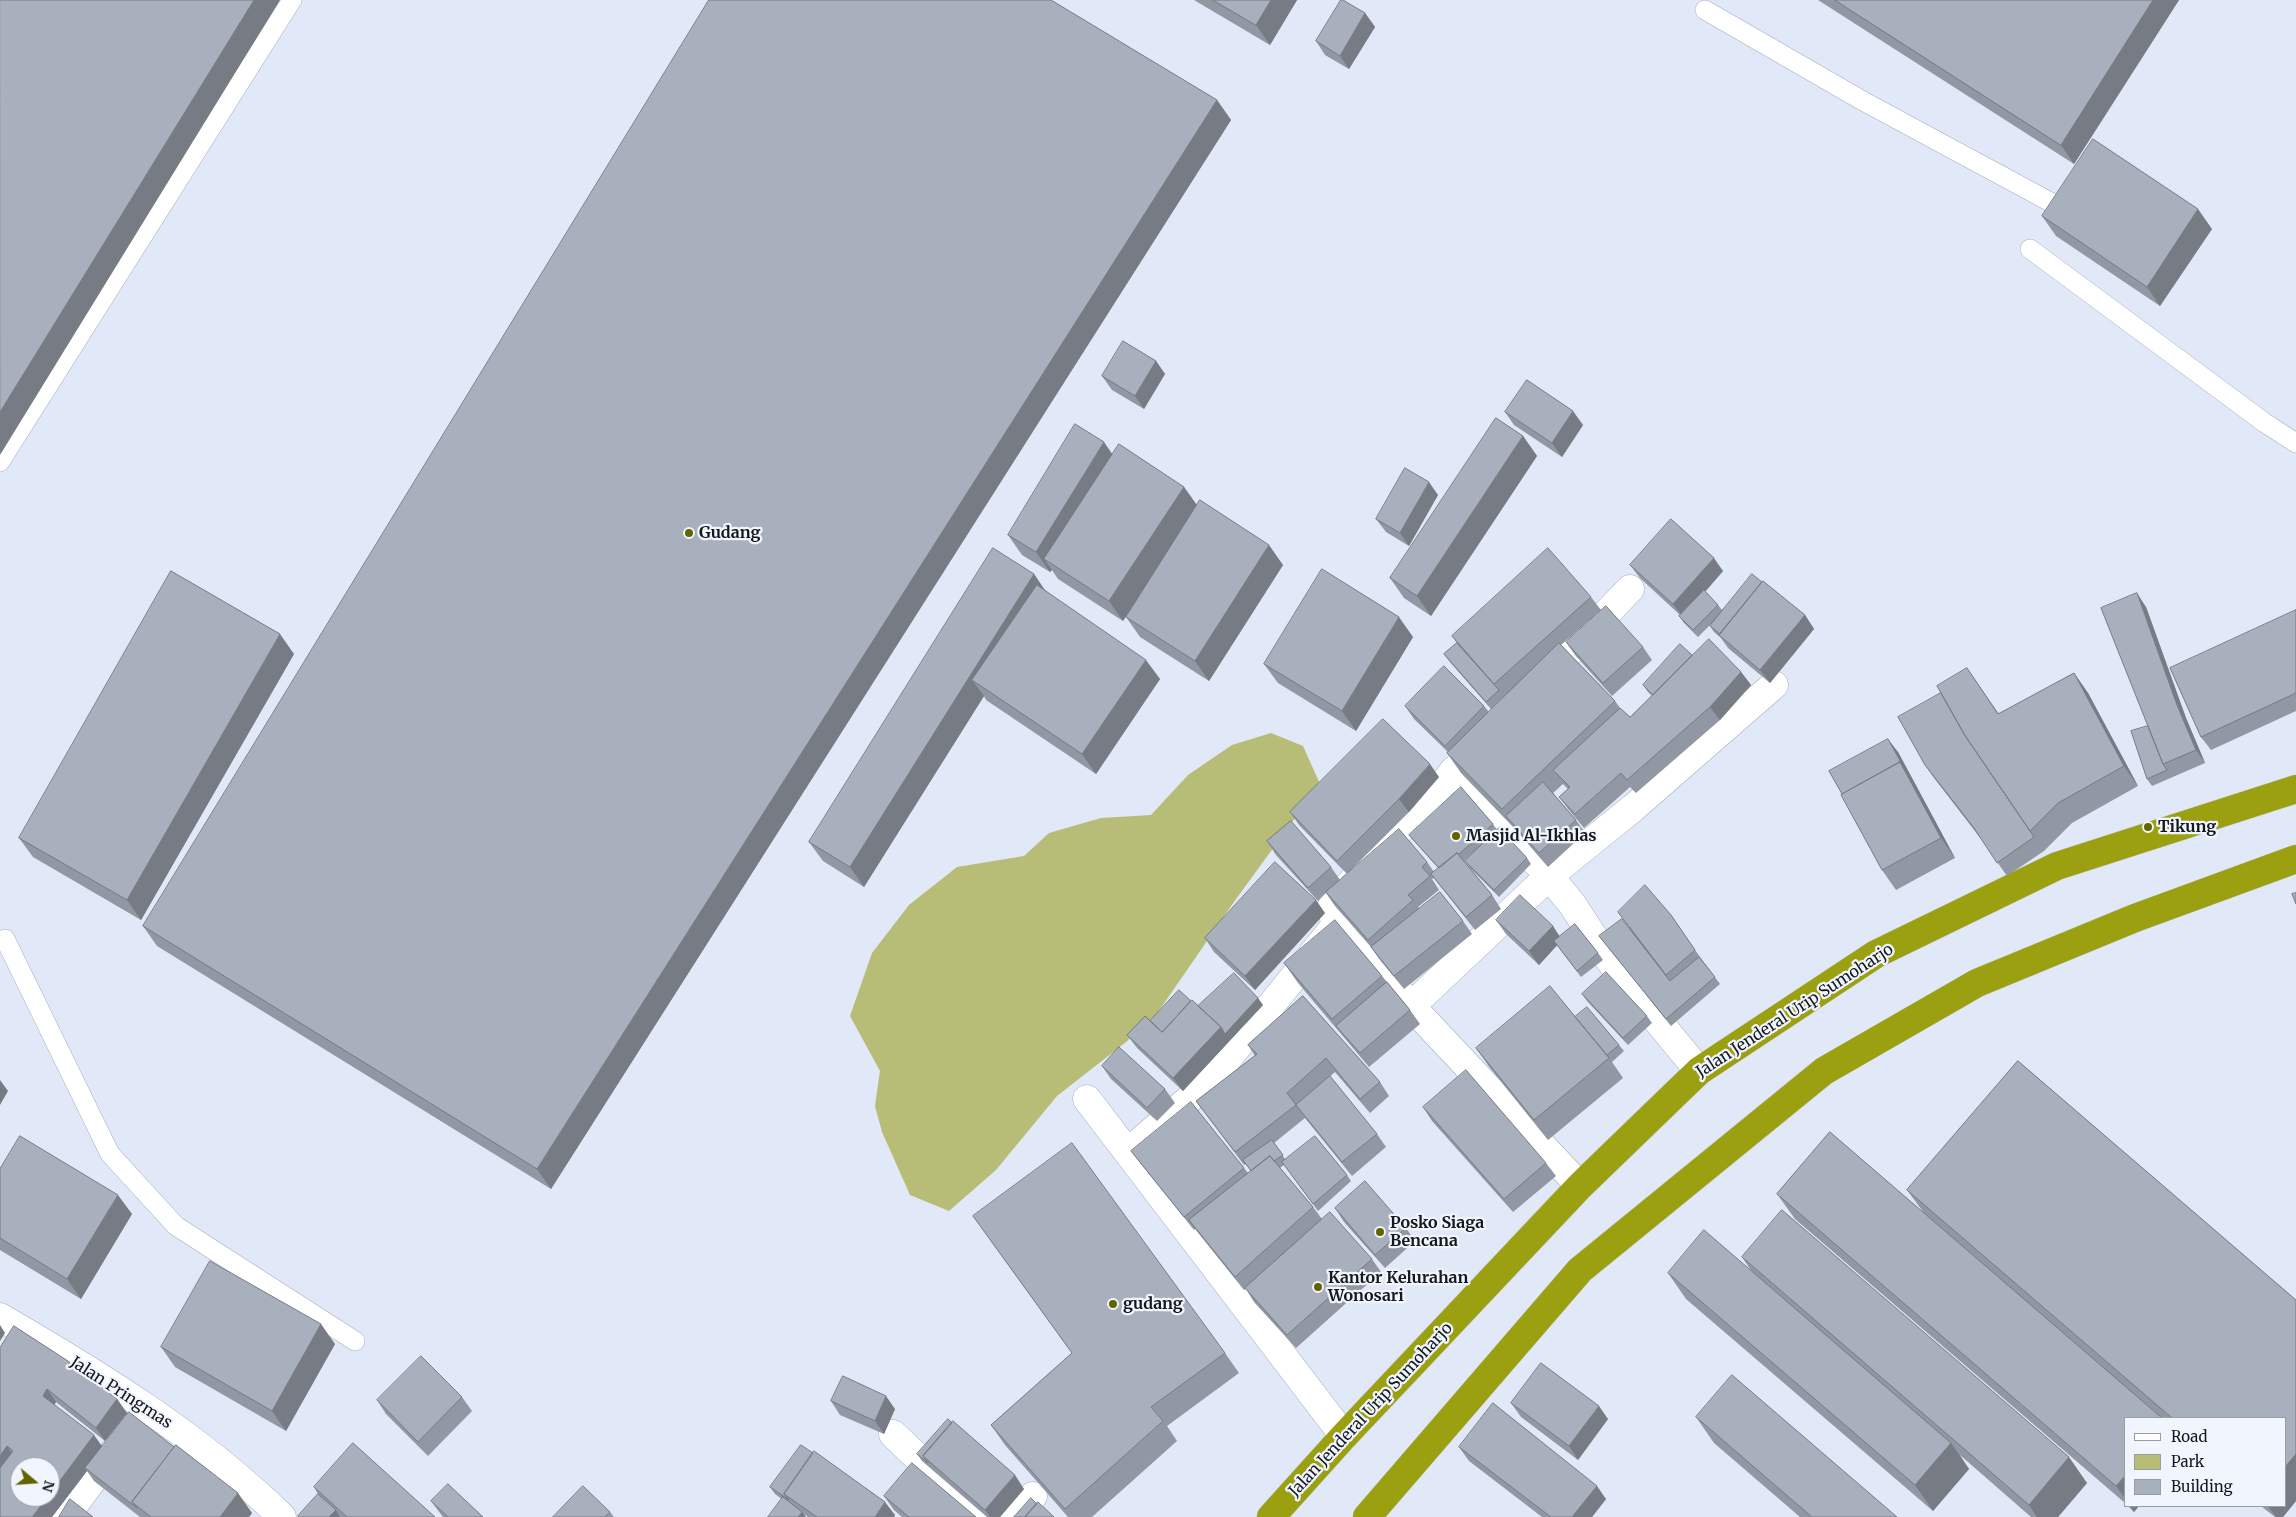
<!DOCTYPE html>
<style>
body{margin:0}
#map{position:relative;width:2296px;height:1517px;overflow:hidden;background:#e1e8f7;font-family:Merriweather,serif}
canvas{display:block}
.legend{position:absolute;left:2124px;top:1417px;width:162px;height:90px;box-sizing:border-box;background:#f1f6fe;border:1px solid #999da4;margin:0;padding:6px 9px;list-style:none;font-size:15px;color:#15181d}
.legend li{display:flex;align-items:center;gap:10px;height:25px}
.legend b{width:25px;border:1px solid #999da4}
.north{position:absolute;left:10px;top:1457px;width:50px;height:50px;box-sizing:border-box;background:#f1f6fe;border:1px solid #999da4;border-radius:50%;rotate:108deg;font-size:14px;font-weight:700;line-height:20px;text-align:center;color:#15181d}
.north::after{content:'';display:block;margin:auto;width:18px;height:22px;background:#616500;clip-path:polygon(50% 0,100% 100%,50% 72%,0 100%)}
</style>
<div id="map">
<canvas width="2296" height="1517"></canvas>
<ul class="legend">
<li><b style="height:6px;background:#fff"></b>Road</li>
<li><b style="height:14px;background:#b7bd76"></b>Park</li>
<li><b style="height:14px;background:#a9b0bd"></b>Building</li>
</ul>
<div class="north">N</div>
</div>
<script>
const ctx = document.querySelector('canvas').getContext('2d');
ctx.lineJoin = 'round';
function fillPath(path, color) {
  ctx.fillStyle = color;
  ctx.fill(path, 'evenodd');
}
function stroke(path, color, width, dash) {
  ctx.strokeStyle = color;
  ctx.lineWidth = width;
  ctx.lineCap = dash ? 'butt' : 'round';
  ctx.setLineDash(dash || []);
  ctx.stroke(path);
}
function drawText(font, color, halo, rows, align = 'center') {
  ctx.font = font + ' Merriweather,serif';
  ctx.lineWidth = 4.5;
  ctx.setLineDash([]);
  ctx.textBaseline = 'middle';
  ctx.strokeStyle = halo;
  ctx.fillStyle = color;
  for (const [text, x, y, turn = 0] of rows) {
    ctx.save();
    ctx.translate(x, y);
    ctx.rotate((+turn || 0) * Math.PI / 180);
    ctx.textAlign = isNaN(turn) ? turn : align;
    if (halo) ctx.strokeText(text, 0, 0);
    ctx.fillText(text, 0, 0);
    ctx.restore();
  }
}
fillPath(new Path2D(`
 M1271,733l32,13 17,38 -84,115 -80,116 -30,27 -69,54 -61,74 -47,41 -39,-16 -28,-63 -7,-26 5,-35 -30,-55 22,-63 37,-48 48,-38 67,-11 25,-23 52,-15 50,-3 37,-40 44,-30z`), '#b7bd76');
const lane = new Path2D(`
 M1705,10l158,91 191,103
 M2030,249l235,174 31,20
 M0,462l292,-462
 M5,939l105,215 66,72 179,115`);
const street = new Path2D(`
 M1543,679l87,-90
 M1453,771l96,105 23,28 32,49 34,44 61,74
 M1339,921l71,84 170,181
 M1424,994l125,-118 84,-68 141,-123
 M1087,1099l257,337
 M1128,1152l81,-70 130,-161 -6,-6 -2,-7 6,-10 146,-158
 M0,1317c100,58 199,119 282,200
 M893,1434l87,83
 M65,1517l50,-67
 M1012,1517l21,-21`);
const highway = new Path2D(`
 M1271,1517l73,-81 236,-250 119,-115 177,-117 181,-88 239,-77
 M1367,1517l213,-247 244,-199 153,-88 158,-65 161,-59`);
stroke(lane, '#a5acba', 20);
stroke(street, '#a5acba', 29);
stroke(highway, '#cccccd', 29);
stroke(lane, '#fff', 19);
stroke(street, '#fff', 28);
stroke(highway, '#9aa010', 28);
fillPath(new Path2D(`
 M1194,0h103l-27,45z
 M1818,0h361l-105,164z
 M1365,13l10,14 -26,42 -24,-14 -9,-14z
 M1217,100l14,20 -680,1069 -394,-243 -14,-20z
 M2042,216l170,13 -52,77 -104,-70z
 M1156,361l9,13 -21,35 -32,-19 -10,-14z
 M1505,412l78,13 -21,32 -48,-32z
 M1523,436l14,20 -106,160 -27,-18 -14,-20z
 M1112,454l72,33 13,18 86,60 -74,116 -69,-44 -14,-20 7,-11 -10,15 -65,-42 -6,-9 -2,2 -28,-17 -14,-20z
 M1438,495l-29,51 -23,-14 -10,-13z
 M1630,565l93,6 -18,21 13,13 4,5 40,-28 43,33 9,14 -44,54 -42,-35 -7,-10 -7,-6 -4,-6 3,-4 -15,15 -14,-14 -5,-7 1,-1 -40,-37z
 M1034,574l11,16 115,89 -64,95 -110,-74 -2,-4 -120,191 -41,-26 -14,-19z
 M1591,597l10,13 -40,35 54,56 5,7 10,9 22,-21 -4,-4 -5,-7 49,-30 49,17 10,13 -31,35 -84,73 -6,-6 -46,41 -15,-18 -10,-13 9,-8 -5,-5 -10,9 23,27 9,13 -37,34 -33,-38 -54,-56 -14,-20 1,-1 -34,-33 -9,-13h79l5,6 21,-21 -19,18 -42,-48 -5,-7 13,-11 -5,-7z
 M2146,607l40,111 19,45 -53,23 -5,-7 1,-53z
 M2296,610v101l-85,39 -10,-13z
 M1413,637l-57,94 -78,-48 -14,-19z
 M1566,642l77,5 9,13 -40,36 -37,-41z
 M294,654l-153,266 -108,-63 -14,-19z
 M1967,668l32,46 75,-41 14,20 50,93 -66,37 -28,28 -37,25 -26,-37 -47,-61 -9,-13 16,-72z
 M1898,752l57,106 -59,32 -14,-20z
 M1439,777l-30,35 -62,62 -48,-49 -9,-13z
 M1493,824l4,6 30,28 4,6 -32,33 -29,-29 -5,-7 19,-18 -20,18 28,34 9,14 -26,21 -34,-43 -7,-9 -2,1 7,11 -21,17 1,1 44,13 9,13 -68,55 -24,-29 -9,-13 -36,-41 -9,-13 -8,8 -42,-46 -9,-14 64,26 9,13 87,-18 7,10 4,-4 -24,-27 -5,-6z
 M1325,913l-70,77 -41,-38 -9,-14z
 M1671,915l29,42 20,27 -49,42 -72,-90z
 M1496,920l102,33 5,7 -22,17 -24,-32 -18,20 -33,-31z
 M1284,963l98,13 28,34 10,14 -51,43 -71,-84z
 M1582,994l65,22 5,7 -24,22 -41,-44z
 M1303,996l77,86 9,14 -19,17 -35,-41 -10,9 52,53 9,13 -34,29 -47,-58 -9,-12 9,12 -31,25 11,16 62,16 4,6 -33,30 -34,-46 -4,3 33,39 9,12 50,40 9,13 -85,76 -42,-46 -8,-13 -2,1 -49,-61 -1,1 -53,-66 -10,-13 113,17 4,5 3,-2 -5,-7 -2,1 -48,-64 59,-45 -7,-11z
 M1191,1001l7,5 65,-1 -80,86 -46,-43 -10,-13 23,-14z
 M1575,1017l44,28 5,6 -12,11 11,16 -75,62 -58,-72 -14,-20z
 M2018,1061l278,239v201l-13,16h-8l-14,-11h24v-88h-160v85l-330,-284 -18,-25 53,-62 94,81 -17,-23z
 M1102,1066l63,23 10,14 -18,18 -46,-42z
 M1423,1107l123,56 10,13 -43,36 -81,-91z
 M0,1169l132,45 -51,85 -81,-49z
 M1335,1208l71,20 9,13 -30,27 -41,-46z
 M973,1216l252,137 14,20 -72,53 10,15 -85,76h-24l-63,-72 -14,-20 81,-72z
 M1742,1257l345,226 -29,34h-27l-71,-62 9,14 -36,42 -247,-212 -18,-26 84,-1z
 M335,1344l-49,87 -111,-64 -14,-20z
 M0,1348l117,51 10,14 -22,28 -49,-39 -2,3 48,41 150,67 -3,4h-109l-46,-36 -7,-10 -35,46h-52z
 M462,1397l10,14 -44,45 -42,-42 -9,-14z
 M831,1401l64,8 -11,25 -44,-19z
 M1511,1403l97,16 -30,41 -57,-43z
 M1696,1417l201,100h-97l-86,-74z
 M1459,1447l147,52 -14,18h-50l-73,-56z
 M917,1454l107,35 -24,28h-13l-65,-56z
 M314,1487l121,30h-136l19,-23z
 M770,1487l125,28 -1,2h-86l-4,-3 2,3 -31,-23z
 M884,1496l92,21h-74l-8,-7z
 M431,1501l52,16h-40z
 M2128,1506h11l-5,6z
 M610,1512l4,5h-61z`), '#9197a3');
fillPath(new Path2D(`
 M254,0h26l-280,455v-43z
 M1271,0h26l-27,45 -14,-20z
 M2153,0h26l-105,164 -13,-19z
 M1365,13l10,14 -26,42 -9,-13z
 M1217,100l14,20 -680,1069 -14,-20z
 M2198,209l14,20 -52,77 -13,-19z
 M1156,361l9,13 -21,35 -9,-13z
 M1573,411l10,14 -21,32 -10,-14z
 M1523,436l14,20 -106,160 -14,-20z
 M1104,442l13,19 -73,98 8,11 -2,2 -14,-20z
 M1429,482l9,13 -29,51 -9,-13z
 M1184,487l14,20 -75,114 -14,-20z
 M1269,545l14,20 -74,116 -14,-20z
 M1714,558l9,13 -40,46 -10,-13z
 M1034,574l13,20 -75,86 12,16 -120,191 -14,-20z
 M2137,593l9,14 40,111 19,45 -9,-13 -19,-45z
 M1805,615l9,14 -44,54 -10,-13z
 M1399,617l14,20 -57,94 -14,-20z
 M280,634l14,20 -153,266 -14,-20z
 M1146,660l14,19 -64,95 -14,-20z
 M1741,672l10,13 -31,35 -10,-13z
 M2074,673l14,20 50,93 -14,-20z
 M1888,739l10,13 57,106 -14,-20 -41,-76z
 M1430,764l9,13 -30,35 -10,-13z
 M1316,900l9,13 -70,77 -10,-14z
 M1553,926l9,14 -23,25 -10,-14z
 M1258,998l5,7 -80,86 -10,-13 48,-51z
 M0,1080l8,11 -8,14z
 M118,1195l14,19 -51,85 -14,-20z
 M321,1324l14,20 -49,87 -14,-20z
 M0,1325l5,8 -5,8z
 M47,1389l9,13 -4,7 -9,-13z
 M886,1396l9,13 -11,25 -9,-13z
 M117,1399l10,14 -22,28 -9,-13z
 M1599,1406l9,13 -30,41 -9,-14z
 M94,1435l10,14 -19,19 2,3 -35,46h-20l16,-20h2v-3z
 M1951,1443l18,26 -36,42 -18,-26z
 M7,1446l9,13 -16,24v-27z
 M2296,1454v47l-13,16h-7l-8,-11h17v-39z
 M2069,1457l18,26 -29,34h-21l-8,-12z
 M1015,1475l9,14 -24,28h-10l-5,-7z
 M2125,1476v22l-9,-12z
 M1597,1486l9,13 -14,18h-20z
 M238,1493l14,20 -3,4h-29z
 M885,1502l10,13 -1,2h-19z
 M2130,1506h9l-5,6z
 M336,1510l4,7h-11z
 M802,1512l4,5h-8z`), '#767b84');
const building = new Path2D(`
 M0,0h254l-254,412z
 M709,0h342l166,100 -680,1069 -394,-243z
 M1213,0h58l-15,25z
 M1341,0h2l22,13 -25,43 -24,-15z
 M1835,0h318l-92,145z
 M2093,139l105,70 -51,78 -105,-71z
 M1123,341l33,20 -21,35 -33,-20z
 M1527,380l46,31 -21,32 -47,-31z
 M1496,418l27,18 -106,160 -27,-18z
 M1075,424l29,18 -68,110 -28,-17z
 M1119,444l65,43 -75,114 -65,-42z
 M1405,468l24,14 -29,51 -24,-14z
 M1200,500l69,45 -74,116 -69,-44z
 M1671,519l43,39 -41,46 -43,-39z
 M993,548l41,26 -184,293 -41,-25z
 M1548,548l43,49 -97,87 -42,-48z
 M1322,569l77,48 -57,94 -78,-47z
 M171,571l109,63 -153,266 -108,-62z
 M1752,574l10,8 -42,52 -10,-8z
 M1763,581l42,34 -45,55 -41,-35z
 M1037,585l109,75 -64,94 -110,-74z
 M1704,590l14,15 -25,25 -14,-14z
 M2137,593l40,112 19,45 -33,14 -62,-156z
 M1606,606l37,41 -40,36 -37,-41z
 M2296,610v83l-95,44 -31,-69z
 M1709,639l32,33 -31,35 -83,73 -6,-7 -46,41 -16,-17 11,-10 -17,-17 67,-62 10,9z
 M1457,643l42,47 -13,12 -42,-48z
 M1559,643l56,58 -113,108 -55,-56z
 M1680,644l12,11 -39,40 -10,-10z
 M1444,666l40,40 -39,40 -40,-40z
 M1967,668l31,46 76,-41 50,93 -66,37 -28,28 -66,-97 -27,-48z
 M1941,693l23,41 70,103 -37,26 -23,-35 -49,-63 -27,-48z
 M1383,719l47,45 -31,35 -62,62 -47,-49z
 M2148,726l15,38 4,6 -20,9 -16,-48z
 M1888,739l16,29 -4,-6 -58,32 -13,-23z
 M1900,762l41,76 -59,32 -41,-75z
 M1543,782l33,38 -37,33 -33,-37z
 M1461,787l32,37 -34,30 -2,-1 -18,15 -30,-33z
 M1291,821l40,46 -23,21 -41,-47z
 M1499,828l28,30 -33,32 -29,-29z
 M1399,829l28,33 -5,5 8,9 -22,19 5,5 -45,40 -42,-48z
 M1457,853l35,42 -26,22 -35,-43z
 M1275,862l41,38 -71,76 -40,-38z
 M1645,885l26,30 24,35 -29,25 -48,-63z
 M1440,892l23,29 -69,55 -23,-29z
 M2296,893v11l-4,-10z
 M1520,895l33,31 -24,25 -33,-31z
 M1622,919l48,62 29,-24 16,20 -49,42 -67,-83z
 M1335,920l47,56 -50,43 -48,-56z
 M1575,924l23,29 -21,18 -23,-30z
 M1606,972l41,44 -24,22 -41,-44z
 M1234,973l24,25 -33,36 -4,-7 -23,-21z
 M1387,982l23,28 -50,43 -24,-27z
 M1550,986l59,72 -75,62 -58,-72z
 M1179,990l12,11 -29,31 -12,-11z
 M1303,996l77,86 -20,17 -34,-41 -39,35 9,12 -61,47 -39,-51 61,-47 -9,-9z
 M1192,1000l29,27 -48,51 -46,-43 18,-19 17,16z
 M1587,1007l32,38 -12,10 -32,-38z
 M1119,1047l46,42 -18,19 -45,-42z
 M2018,1061l278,239v154l-11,13v-49h-113l-265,-228z
 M1466,1070l80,93 -42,36 -81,-92z
 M1330,1076l47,58 -35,28 -46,-57z
 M1191,1102l53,66 -60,49 -53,-66z
 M1830,1132l332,286h-37v58l-9,10 -339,-292z
 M20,1136l98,59 -51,84 -67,-41v-69z
 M1315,1136l32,39 -34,29 -31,-42z
 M1272,1140l11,15 -9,6 -4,-5 -19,15 -8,-11z
 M1072,1143l153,210 -74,54 12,14 -98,88 -74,-84 81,-72 -99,-137z
 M1270,1156l43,51 -78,70 -46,-57z
 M1365,1181l41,47 -31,27 -40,-47z
 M1782,1210l287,247 -40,48 -287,-248z
 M1330,1212l42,47 -85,76 -42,-47z
 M1704,1230l247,213 -36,42 -247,-212z
 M210,1261l111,63 -49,87 -111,-64z
 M14,1326l54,35 49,38 -21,29 -49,-39 -4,7 51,39 -44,59v-27h-30v30h28l-16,20h-32v-49l13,-17 -6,-5 -7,10v-108z
 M421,1356l41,41 -44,45 -41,-42z
 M1541,1363l58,43 -30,40 -58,-43z
 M1732,1375l165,142h-85l-116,-100z
 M843,1376l43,20 -11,25 -44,-20z
 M1493,1403l104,83 -25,31h-21l-92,-70z
 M129,1412l45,35 -42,55 5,6 -52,-40z
 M948,1419l4,4 -29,33 5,7 -11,-9z
 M953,1421l62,54 -30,35 -62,-54z
 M353,1443l82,74h-88l-33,-30z
 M176,1445l62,48 -18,24h-69l-19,-15z
 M801,1445l12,8 -29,41 5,6 -19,-13z
 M814,1451l71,51 -10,15h-58l-33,-23z
 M912,1463l64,54h-67l-25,-21z
 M448,1484l35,33h-35l-17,-16z
 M583,1486l27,26 -5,5h-52z
 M318,1494l18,16 -7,7h-30l-1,-1z
 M783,1497l19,15 -4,5h-30z
 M1031,1498l6,6 -12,13h-11z
 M70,1499l23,18h-34z
 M1038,1502l16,15h-29z`);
fillPath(building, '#a9b0bd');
stroke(building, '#767b84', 1);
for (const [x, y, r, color] of [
 [689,533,5,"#616500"],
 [2148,827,5,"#616500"],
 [1456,836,5,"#616500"],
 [1380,1232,5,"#616500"],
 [1318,1287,5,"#616500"],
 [1113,1304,5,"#616500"]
]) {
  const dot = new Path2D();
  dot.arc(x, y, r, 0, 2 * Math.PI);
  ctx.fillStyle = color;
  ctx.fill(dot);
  stroke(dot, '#f1f6fe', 2);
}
drawText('bold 16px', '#15181d', '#f1f6fe', [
 ["Gudang",699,533],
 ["Tikung",2158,827],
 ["Masjid Al-Ikhlas",1466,836],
 ["Posko Siaga",1390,1223],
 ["Bencana",1390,1241],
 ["Kantor Kelurahan",1328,1278],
 ["Wonosari",1328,1296],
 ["gudang",1123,1304]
], 'left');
drawText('16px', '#15181d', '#f1f6fe', [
 ["Jalan Jenderal Urip Sumoharjo",1795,1011,-33],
 ["Jalan Pringmas",121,1393,33],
 ["Jalan Jenderal Urip Sumoharjo",1371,1410,-47]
]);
</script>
